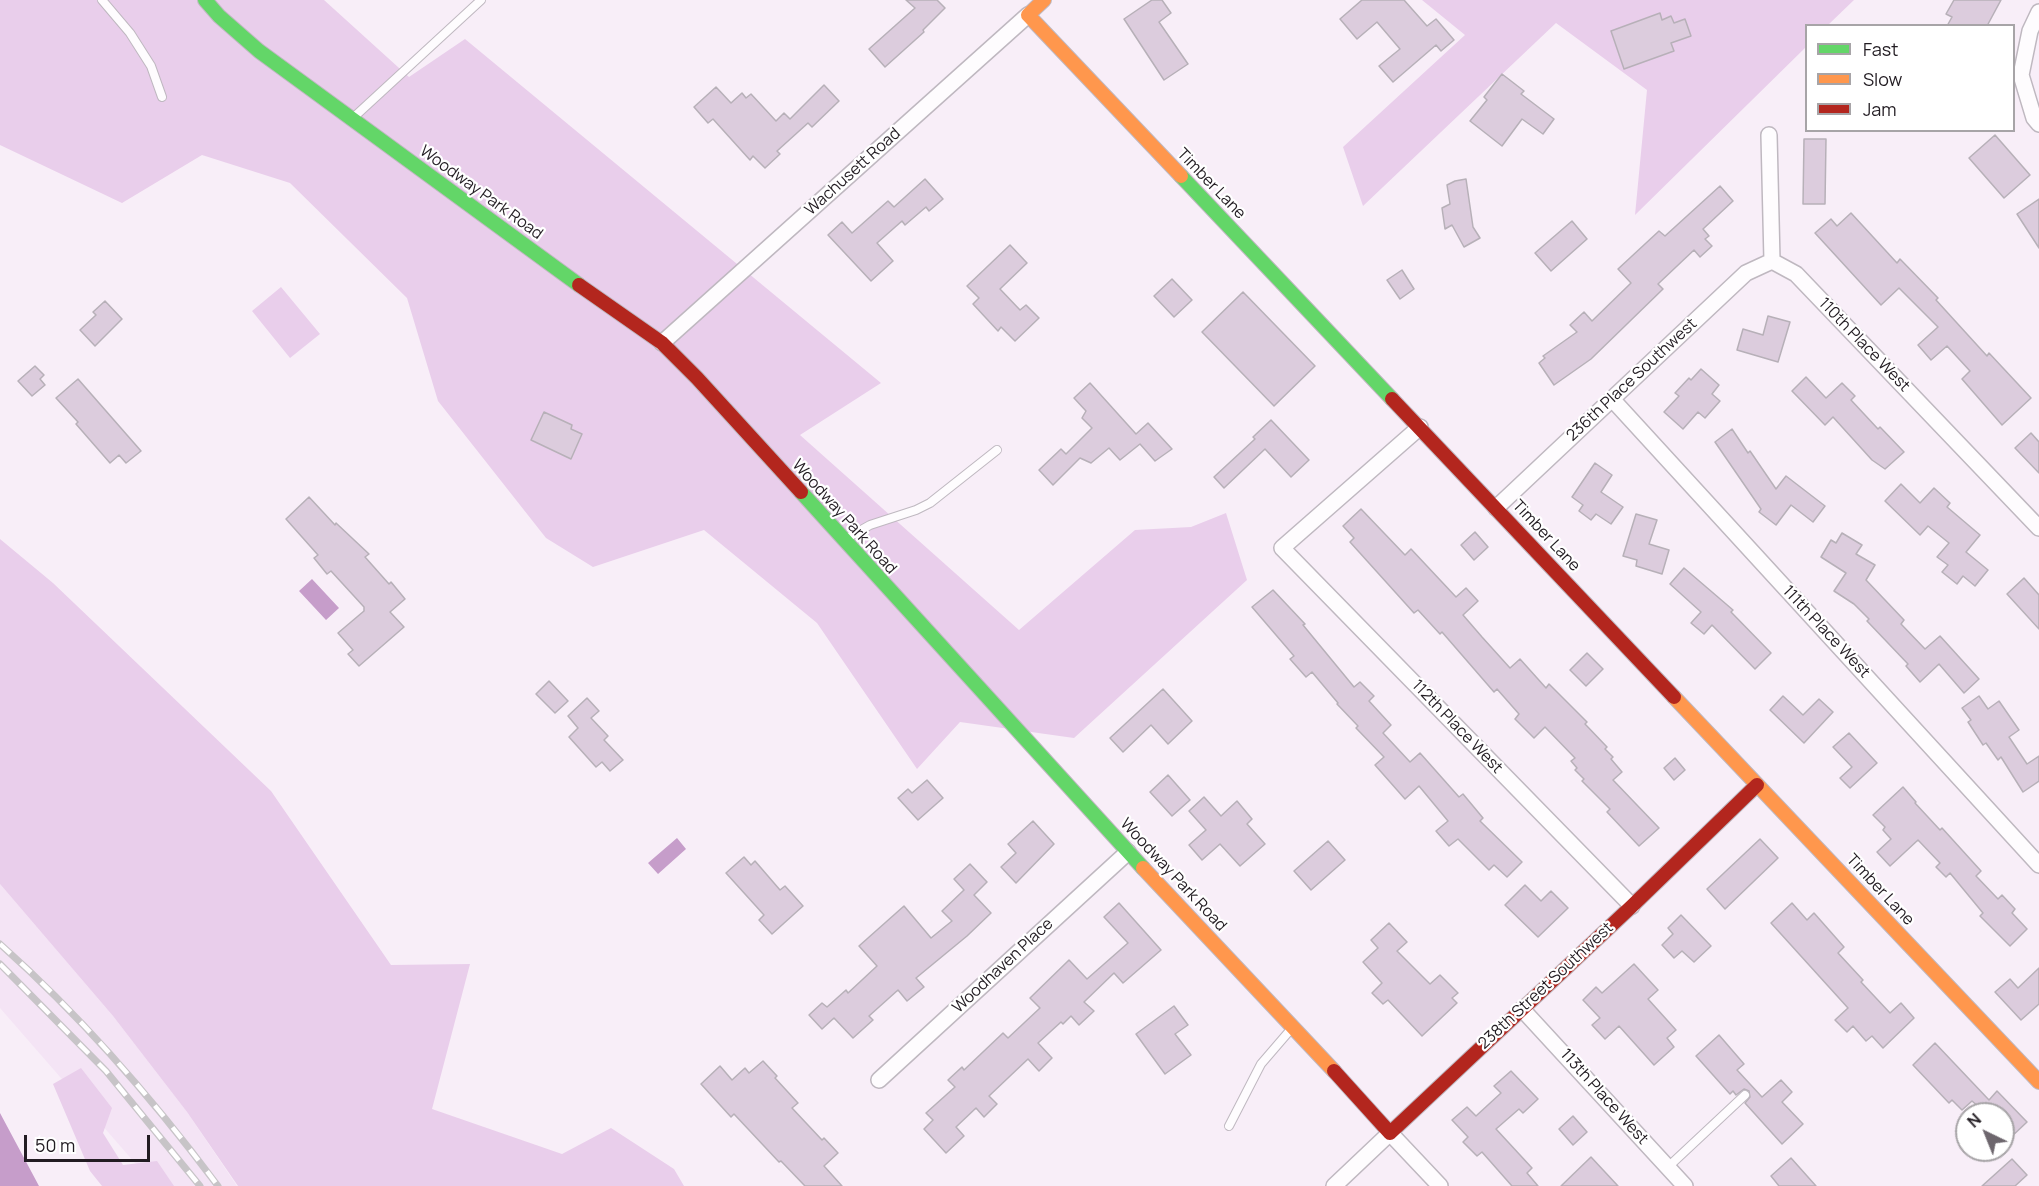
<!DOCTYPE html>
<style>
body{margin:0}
#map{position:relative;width:2039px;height:1186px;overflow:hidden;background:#f8eef8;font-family:Manrope,sans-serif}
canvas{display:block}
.legend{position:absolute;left:1805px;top:24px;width:210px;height:108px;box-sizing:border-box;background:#fff;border:2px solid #a7a4a7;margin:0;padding:8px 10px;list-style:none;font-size:18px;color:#221c22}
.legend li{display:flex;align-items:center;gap:12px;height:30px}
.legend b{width:30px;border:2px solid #a7a4a7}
.north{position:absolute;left:1955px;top:1102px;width:60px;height:60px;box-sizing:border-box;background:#fff;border:2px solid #a7a4a7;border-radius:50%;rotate:317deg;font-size:16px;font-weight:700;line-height:24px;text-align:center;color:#221c22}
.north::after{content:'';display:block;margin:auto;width:21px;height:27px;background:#6d666d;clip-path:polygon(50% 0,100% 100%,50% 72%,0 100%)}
.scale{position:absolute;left:24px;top:1135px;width:126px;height:27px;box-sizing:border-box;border:3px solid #221c22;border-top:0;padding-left:8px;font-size:18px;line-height:21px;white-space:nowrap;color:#221c22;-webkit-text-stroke:4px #fff;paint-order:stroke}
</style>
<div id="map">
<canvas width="2039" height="1186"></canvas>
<ul class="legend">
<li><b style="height:8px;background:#63d668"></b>Fast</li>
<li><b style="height:8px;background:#ff974d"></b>Slow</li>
<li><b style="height:8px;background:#b3261e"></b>Jam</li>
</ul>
<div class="north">N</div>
<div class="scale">50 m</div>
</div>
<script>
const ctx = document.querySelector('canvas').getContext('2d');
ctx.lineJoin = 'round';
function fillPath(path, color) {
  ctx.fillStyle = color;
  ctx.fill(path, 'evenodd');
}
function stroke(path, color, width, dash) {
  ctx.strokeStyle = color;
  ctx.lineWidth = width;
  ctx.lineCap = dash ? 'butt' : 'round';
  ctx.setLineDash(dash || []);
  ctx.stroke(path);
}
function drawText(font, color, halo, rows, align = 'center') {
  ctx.font = font + ' Manrope,sans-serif';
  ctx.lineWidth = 4.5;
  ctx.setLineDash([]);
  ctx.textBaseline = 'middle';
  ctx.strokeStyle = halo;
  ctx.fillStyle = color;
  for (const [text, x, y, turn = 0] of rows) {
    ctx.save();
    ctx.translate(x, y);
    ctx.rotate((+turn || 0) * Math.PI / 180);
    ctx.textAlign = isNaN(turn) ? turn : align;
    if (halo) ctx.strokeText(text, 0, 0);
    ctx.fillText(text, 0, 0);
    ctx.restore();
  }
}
fillPath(new Path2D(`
 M0,884l113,132 74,96 50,74h-82l-155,-178z`), '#f4e4f5');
fillPath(new Path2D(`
 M0,0h324l85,77 56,-38 416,344 -81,52 219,195 116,-100 56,-3 35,-14 21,67 -173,158 -114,-16 -43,47 -100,-146 -113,-93 -111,37 -47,-29 -108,-137 -31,-103 -117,-115 -88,-28 -80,48 -122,-58z
 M1422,0h432l-26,25 -22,1v21l-171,168 12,-125 -91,-67 -193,183 -20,-59 122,-112z
 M281,287l39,47 -30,24 -38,-47z
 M0,539l53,44 218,208 120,174 79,-1 -38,145 130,45 49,-26 63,41 10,17h-446l-51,-74 -74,-96 -113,-132z
 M81,1068l31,40 -9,25 20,32 34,-4 17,25h-72l-12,-15 -37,-87z`), '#e9ceeb');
fillPath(new Path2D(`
 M312,579l27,29 -13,12 -27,-29z
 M677,838l9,11 -28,25 -10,-11z
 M0,1113l39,73h-39z`), '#c69dca');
const building = new Path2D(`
 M906,0h31l8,8 -22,22 1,2 -39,35 -16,-18 46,-41z
 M1152,0h10l9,13 -12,9 29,42 -24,16 -40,-61z
 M1362,0h42l23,26 9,-7 18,21 -13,11 -5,-6 -43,37 -14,-16 21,-17 -23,-27 -20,17 -17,-20z
 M1954,0h47l-14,26h-40l5,-9 -6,-3z
 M1660,13l2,7 9,-4 3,7 11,-4 6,17 -20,7 3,8 -50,18 -13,-38z
 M1502,74l22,17 -3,3 33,25 -11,15 -21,-15 -20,27 -32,-25 17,-21 -3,-3z
 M824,85l15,16 -27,26 -4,-4 -31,28 3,3 -15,14 -12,-12 -3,4 -37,-41 -5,4 -14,-16 22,-20 15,16 11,-10 4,5 5,-4 25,27 8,-8 6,6z
 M1995,135l35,40 -26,23 -35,-40z
 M1804,139h22l-1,65h-22z
 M925,179l18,20 -14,12 -3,-4 -21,18 -3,-4 -25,22 16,18 -22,20 -43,-46 14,-13 10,11 36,-32 6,6z
 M1466,179l7,48 7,11 -16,9 -12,-22 -7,4 -3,-21 8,-4 -3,-19 8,-4z
 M1720,186l13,15 -30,28 6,7 -4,3 7,7 -12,11 -6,-7 -36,34 5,5 -72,70 -37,26 -15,-22 6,-5 -2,-2 34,-24 -7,-7 14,-13 8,9 39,-38 -13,-14 41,-38 6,5z
 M2039,199v49l-22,-34z
 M1851,213l46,50 3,-4 38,39 -2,2 51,56 2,-3 42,45 -29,27 -40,-46 8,-8 -23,-25 -16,14 -13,-15 20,-18 -39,-39 -18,17 -66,-72 16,-14 6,7z
 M1572,221l15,18 -36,32 -16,-18z
 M1010,245l17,18 -27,26 20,21 6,-5 13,13 -24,23 -14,-14 -3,4 -25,-27 6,-6 -12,-12z
 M1402,270l12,19 -14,10 -13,-19z
 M1172,279l20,21 -18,17 -20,-21z
 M1243,292l72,74 -41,40 -72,-74z
 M105,301l17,18 -27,27 -15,-16 16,-15 -3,-3z
 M1768,316l22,6 -12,40 -41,-12 6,-21 20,6z
 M35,366l9,9 -4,4 5,6 -13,11 -14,-15z
 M1701,369l18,16 -7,9 8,7 -15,17 -7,-6 -15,17 -19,-17 15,-16 -4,-3 14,-15 2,2z
 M1806,377l20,21 16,-15 13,13 -4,4 27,29 2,-2 24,25 -19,17 -13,-9 -39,-43 -8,8 -33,-34z
 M78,379l63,72 -15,12 -7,-8 -9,8 -34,-39 2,-2 -22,-24z
 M1090,383l46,51 12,-11 24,26 -17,12 -15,-17 -20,16 -11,-12 -18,15 -11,-5 -27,27 -14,-15 22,-21 5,5 26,-26 -10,-10 4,-7 -12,-13z
 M544,412l28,13 -1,4 11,5 -11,25 -40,-19z
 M1271,420l38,40 -18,17 -26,-28 -41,39 -10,-11 41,-38 -2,-2z
 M1732,429l16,24 2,-2 26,38 10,-13 39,30 -12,16 -22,-17 -15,20 -17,-13 2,-3 -46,-67z
 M2031,433l8,9v31l-24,-25z
 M1595,463l17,12 -11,17 22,15 -12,17 -15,-10 -5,6 -12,-9 4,-6 -11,-8z
 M1901,484l19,19 14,-15 16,15 -3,4 33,28 -14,17 22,18 -13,16 -12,-10 -6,8 -15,-12 6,-7 -11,-8 12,-14 -21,-17 -8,9 -35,-34z
 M309,497l26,28 1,-2 33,31 -4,3 24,27 2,-2 14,17 -15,13 14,15 -45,39 -11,-12 5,-4 -15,-17 26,-22v-4l-33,-36 -4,3 -13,-16 4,-3 -32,-36z
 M1361,509l44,46 6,-6 45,48 10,-9 12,13 -15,14 19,22 28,31 10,-9 26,29 3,-4 38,38 -2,2 22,23 -2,2 8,8 -2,2 11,13 -9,8 46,48 -20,18 -32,-34 3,-3 -28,-28 2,-2 -9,-9 2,-2 -6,-7 4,-3 -30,-31 -11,11 -19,-19 4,-5 -22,-25 -3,3 -52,-60 -2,2 -22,-24 -4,3 -64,-71 4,-4 -11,-12z
 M1636,514l21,6 -8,24 20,6 -7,24 -26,-8 1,-6 -14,-4z
 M1475,532l13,15 -14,13 -13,-15z
 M1842,533l20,12 -6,9 19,11 -9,15 38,40 -3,4 24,25 15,-13 39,43 -15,14 -25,-29 -19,18 -14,-16 2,-2 -41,-43 2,-2 -15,-15 -20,-13 12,-18 -25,-16 10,-17 5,3z
 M1684,568l49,42 -2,2 40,41 -16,16 -43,-44 -8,9 -13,-11 10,-11 -31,-28z
 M2024,578l15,17v34l-32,-35z
 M1273,590l32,34 -2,1 51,62 6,-5 14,14 -5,5 22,24 -8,8 27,29 10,-9 39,44 4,-3 20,24 -3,3 42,41 -15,15 -13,-12 -5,5 -31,-31 -9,7 -13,-15 12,-10 -29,-35 -14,13 -30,-34 9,-8 -28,-29 2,-2 -21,-22 1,-1 -26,-31 -6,5 -16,-18 4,-3 -42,-49z
 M1587,653l16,16 -17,17 -16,-16z
 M549,681l19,20 -13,12 -19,-19z
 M1163,689l29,32 -24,23 -17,-19 -28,27 -13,-14z
 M1783,696l20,19 16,-16 14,13 -29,31 -34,-33z
 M1979,696l9,13 11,-8 20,29 -10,7 18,27 12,-8v25l-16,11 -22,-35 -3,3 -12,-17 -3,2 -15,-23 3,-2 -9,-12z
 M587,698l12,13 -8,7 17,18 -4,4 19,20 -13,11 -8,-9 -6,5 -27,-30 9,-9 -10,-12z
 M1849,733l28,30 -27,25 -10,-10 12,-11 -19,-20z
 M1675,758l10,12 -11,10 -10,-12z
 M1168,775l22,25 -18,16 -22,-24z
 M927,780l16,18 -25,22 -20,-22 10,-9 4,4z
 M1903,787l13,15 -1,1 25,27 2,-2 39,43 -5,5 22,23 4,-4 13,14 -3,4 15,16 -17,17 -30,-30 3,-3 -33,-40 -4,4 -10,-10 4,-4 -22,-23 -28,26 -13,-14 14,-13 -8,-9 2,-3 -12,-12z
 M1204,797l17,19 16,-15 15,18 -5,5 18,20 -25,22 -20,-22 -18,16 -13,-15 17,-15 -17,-19z
 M1033,821l21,23 -38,39 -15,-16 15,-14 -8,-9z
 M1760,839l18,19 -53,51 -18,-20z
 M1328,841l17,19 -34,30 -17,-19z
 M744,857l7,8 4,-4 25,29 5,-4 18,20 -31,28 -13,-14 5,-5 -38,-42z
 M970,864l17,18 -13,13 17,18 -24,23 -51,42 8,9 -17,14 -9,-11 -29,26 4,4 -20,18 -19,-20 -12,11 -13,-14 13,-12 5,4 19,-17 2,3 29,-27 -18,-20 45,-40 27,32 21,-17 -10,-10 22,-21 -10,-11z
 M1525,885l16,16 10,-10 17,17 -30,29 -33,-32z
 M1119,903l42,47 -38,33 -9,-10 -30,29 10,9 -15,14 -8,-9 -8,8 -2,-2 -23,21 14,15 -13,13 -11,-12 -39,37 8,8 -13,13 -8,-9 -20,19 8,9 -18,17 -22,-24 9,-9 -7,-7 29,-26 -7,-7 14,-13 2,3 39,-37 5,5 32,-30 -10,-10 39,-38 18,19 41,-36 -24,-26z
 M1792,903l15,17 7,-7 30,34 -6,6 25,27 -2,2 29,31 11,-10 13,15 -31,30 -11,-12 -6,5 -13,-15 -6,6 -12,-12 13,-12 -77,-85z
 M1681,915l30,31 -17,16 -12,-11 -8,7 -12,-13 11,-11 -5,-6z
 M1389,923l18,19 -10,9 33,33 10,-9 18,18 -6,5 5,5 -35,33 -34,-36 -5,4 -11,-11 10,-10 -19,-21 15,-14 -7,-8z
 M1634,964l24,26 -10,9 28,31 -9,8 7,9 -20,18 -35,-39 -14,13 -13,-14 8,-7 -17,-18 13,-13 6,6z
 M2039,968v36l-18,16 -26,-28 15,-13 8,9z
 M1174,1006l14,19 -13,9 16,21 -26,19 -29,-40z
 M1719,1035l25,29 -7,6 25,27 19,-17 11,12 -10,10 21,22 -21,20 -37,-41 5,-6 -1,-6 -5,-2 -8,6 -3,-4 -3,3 -34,-38z
 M1935,1043l54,57 8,-9 30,31 -18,17 -6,-7v-18h-29l6,-6 -8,-7 -10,9 -10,-10 -3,3 -36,-38z
 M763,1061l14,15 -2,2 23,25 -6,5 30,32 2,-2 14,15 -14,13 18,20h-37l-24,-25 -2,1 -45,-48 -3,3 -30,-33 19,-18 12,14 13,-12 4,5z
 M1511,1071l27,28 -15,14 -4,-4 -23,20 36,39 -5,5 11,13h-26l-30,-34 -5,4 -14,-14 5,-5 -16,-17 15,-13 9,9 25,-23 -7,-7z
 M1573,1116l14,16 -14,13 -14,-16z
 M1591,1157l27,29h-57z
 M1791,1158l25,28h-37l-8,-10z
 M2012,1159l15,16 -12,11h-33z`);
fillPath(building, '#dcccdd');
stroke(building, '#b7b0b8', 1.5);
const lane = new Path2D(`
 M102,0l28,33 21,33 11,31
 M354,117l127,-117
 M847,538l23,-13 46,-15 14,-7 67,-53
 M1229,1126l32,-62 31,-36
 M1668,1167l77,-72`);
const street = new Path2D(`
 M2039,12l-9,19 -9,44 13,43 5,6
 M1769,135l3,126 24,13 243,254
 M662,343l366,-328
 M1612,399l427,466
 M1420,427l-138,121 350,358
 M1496,508l250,-235 26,-12
 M1522,1009l163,177
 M879,1080l249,-228
 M1334,1186l56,-53 50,53`);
const fast = new Path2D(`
 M205,0l14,16 40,35 320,234
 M1181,176l211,223
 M801,492l342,376`);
const slow = new Path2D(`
 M1044,0l-16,15 153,161
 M1674,697l365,385
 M1143,868l191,203`);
const jam = new Path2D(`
 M579,285l83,58 35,35 104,114
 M1392,399l282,298
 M1334,1071l56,62 242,-227 125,-121`);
stroke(lane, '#bfb8c0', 10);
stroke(street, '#bfb8c0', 18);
stroke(fast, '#bfb8c0', 16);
stroke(slow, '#bfb8c0', 16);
stroke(jam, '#bfb8c0', 16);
stroke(lane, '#fefcfe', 8);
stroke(street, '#fefcfe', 15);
stroke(fast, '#63d668', 14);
stroke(slow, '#ff974d', 14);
stroke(jam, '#b3261e', 14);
const rail = new Path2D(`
 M0,944c81,72 153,155 218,242
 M0,964l106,107 94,115`);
stroke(rail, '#c7c4c7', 7);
stroke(rail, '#fff', 4.5, [14]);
drawText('16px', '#221c22', '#fff', [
 ["Wachusett Road",853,172,-42],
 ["Timber Lane",1211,184,46],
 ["Woodway Park Road",481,193,36],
 ["110th Place West",1864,345,46],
 ["236th Place Southwest",1632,380,-43],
 ["Woodway Park Road",844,517,48],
 ["Timber Lane",1546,536,47],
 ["111th Place West",1826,632,47],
 ["112th Place West",1457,727,46],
 ["Woodway Park Road",1173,875,47],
 ["Timber Lane",1880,890,47],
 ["Woodhaven Place",1003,966,-43],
 ["238th Street Southwest",1546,986,-43],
 ["113th Place West",1604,1097,48]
]);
</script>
